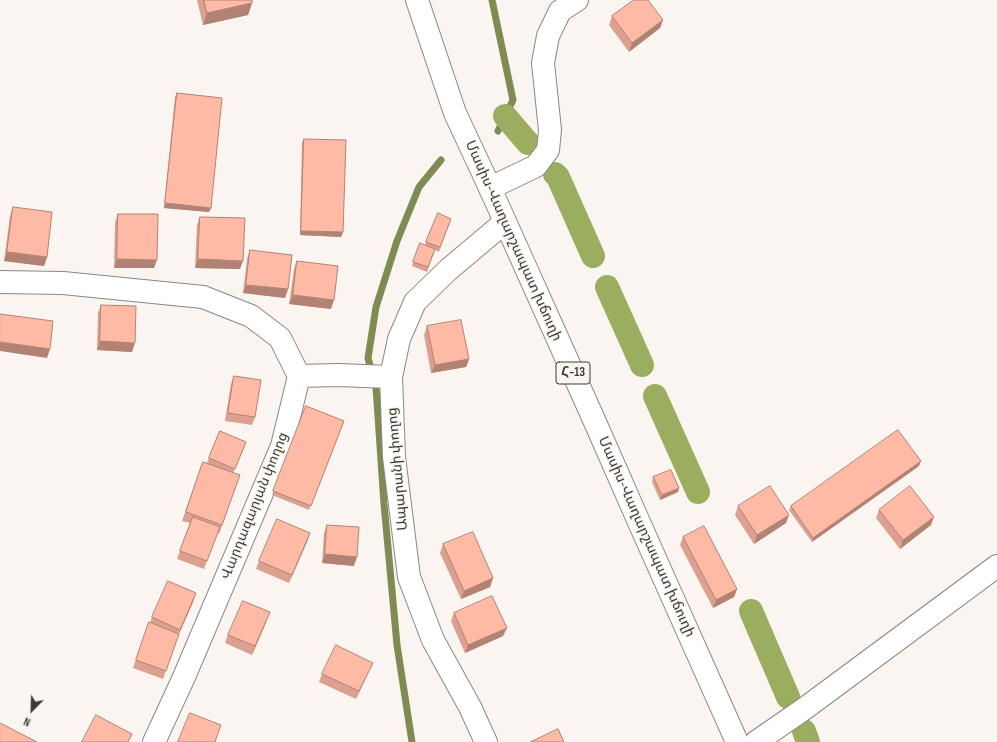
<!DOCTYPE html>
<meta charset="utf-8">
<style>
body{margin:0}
#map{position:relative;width:997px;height:742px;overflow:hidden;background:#faf5f0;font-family:"Sofia Sans Condensed",sans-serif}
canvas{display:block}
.north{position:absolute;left:12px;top:690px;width:40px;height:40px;-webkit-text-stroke:3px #faf5f0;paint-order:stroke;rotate:203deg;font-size:11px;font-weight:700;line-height:16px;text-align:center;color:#3b3a38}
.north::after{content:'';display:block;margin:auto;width:14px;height:18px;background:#3b3a38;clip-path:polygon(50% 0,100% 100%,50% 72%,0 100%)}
</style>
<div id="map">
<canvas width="997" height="742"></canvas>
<div class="north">N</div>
</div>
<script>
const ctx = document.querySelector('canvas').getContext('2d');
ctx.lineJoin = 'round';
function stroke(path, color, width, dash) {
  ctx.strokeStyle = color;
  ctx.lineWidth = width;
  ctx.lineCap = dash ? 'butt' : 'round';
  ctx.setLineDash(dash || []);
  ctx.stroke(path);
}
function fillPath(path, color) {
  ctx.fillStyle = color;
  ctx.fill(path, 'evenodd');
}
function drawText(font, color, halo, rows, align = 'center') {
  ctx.font = font + ' "Sofia Sans Condensed","Noto Sans Armenian",sans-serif';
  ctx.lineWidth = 3;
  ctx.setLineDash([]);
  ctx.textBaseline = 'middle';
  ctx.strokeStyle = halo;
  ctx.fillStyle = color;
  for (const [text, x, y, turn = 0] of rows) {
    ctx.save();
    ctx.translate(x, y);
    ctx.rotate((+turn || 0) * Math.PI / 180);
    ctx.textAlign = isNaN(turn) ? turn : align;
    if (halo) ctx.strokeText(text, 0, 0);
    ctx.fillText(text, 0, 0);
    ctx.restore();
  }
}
stroke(new Path2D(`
 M492,0l21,100 -15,31
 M412,742l-15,-97 -13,-141 -8,-117 -8,-29 8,-51 21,-66 22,-54 22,-27`), '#7e8b53', 7);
stroke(new Path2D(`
 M505,116l23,27
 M555,174l3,3 35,79
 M607,287l35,78
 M655,396l43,96
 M751,611l37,86
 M804,731l4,11`), '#9bae5f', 24);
const minor = new Path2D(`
 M490,188l46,-22 12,-16 2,-20 -7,-67 5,-27 12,-25 17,-11
 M0,282l63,1 140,14 48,19 29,22 19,38 -17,70 -98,231 -30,65
 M299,376l39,-1 53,2
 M486,742l-16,-35 -37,-67 -24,-63 -15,-120 -3,-80 8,-38 16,-37 33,-32 57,-48
 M756,742l48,-33 193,-143`);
const major = new Path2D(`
 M417,0l38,113 35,75 105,234 47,107 95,213`);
stroke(minor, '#8c8783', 24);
stroke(major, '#8c8783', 24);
stroke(minor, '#fff', 22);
stroke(major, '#fff', 22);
fillPath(new Path2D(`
 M197,0h55v3l-4,12 -45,10z
 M612,16l51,4 -3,8 -31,24 -20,-27z
 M177,93l34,115 -2,4 -45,-4 11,-111z
 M304,139l39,93 -2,5 -41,-2 2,-92z
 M13,207l34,50 -3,9 -40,-5 6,-45z
 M438,213l13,6 -12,33 -4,-2 -8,22 -15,-6 8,-23 5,2z
 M118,214l36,54h-40l1,-46z
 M200,217l40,52 -45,-1 2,-43z
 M250,250l38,39 -3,9 -42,-5 4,-34z
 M297,261l34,48 -42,-5 5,-35z
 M101,305l31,47 -35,-2 1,-37z
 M427,326l42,33 -3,8 -35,6 -7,-38z
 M234,376l21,41 -3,8 -27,-4 6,-37z
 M306,406l38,15 -35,89 -37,-15z
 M220,431l23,19 -10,23 7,2 -21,59 -2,-1 -13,36 -27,-10 13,-36 -8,-2 21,-59 4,1z
 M919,466l-107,76 -23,-32 2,-4z
 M653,477l25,15 -18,8 -8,-18z
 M738,506l48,17 -32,21 -19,-29z
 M879,510l52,15 -31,24 -24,-31z
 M327,525l27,41 -32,-3 2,-30z
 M310,533l-21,50 -33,-14 3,-8z
 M683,537l54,52 -3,8 -21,11 -33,-63z
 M443,544l50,34 -3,9 -29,12 -21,-46z
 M193,602l-14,32 -16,45 -30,-11 16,-46 1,1 2,-6z
 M454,613l49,23 -38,17 -14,-32z
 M267,620l-15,35 -27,-12 3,-8z
 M373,663l-4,8 -13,28 -37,-17 3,-8z`), '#dba08f');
fillPath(new Path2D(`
 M252,3l-4,12 -45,10 4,-12z
 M663,20l-3,8 -31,24 3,-9z
 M165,203l46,5 -2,4 -45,-4z
 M301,231l42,1 -2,5 -41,-2z
 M7,252l40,5 -3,9 -40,-5z
 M117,259l40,1 -3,8h-40z
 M198,259l45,2 -3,8 -45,-1z
 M246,285l42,4 -3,9 -42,-5z
 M293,295l41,5 -3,9 -42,-5z
 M100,341l35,2 -3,9 -35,-2z
 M0,342l50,7 -3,9 -47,-7z
 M469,359l-3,8 -35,6 4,-8z
 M921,461l-2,5 -107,76 1,-4z
 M679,488l-1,4 -18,8 2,-5z
 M789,515l-3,8 -32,21 3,-9z
 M934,517l-3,8 -31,24 3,-9z
 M310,533l-3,9 -18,41 3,-8z
 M325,554l32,3 -3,9 -32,-3z
 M493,578l-3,9 -29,12 3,-8z
 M737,589l-3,8 -21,11 3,-8z
 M196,593l-3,9 -16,36 3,-8z
 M270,612l-3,8 -15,35 3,-9z
 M507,628l-4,8 -38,17 3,-8z
 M373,663l-4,8 -13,28 3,-8z`), '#b28274');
const building = new Path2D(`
 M204,0h48v3l-45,10z
 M634,0h14l15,20 -31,23 -20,-27z
 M177,93l45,5 -11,110 -46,-5z
 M304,139l42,1 -3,92 -42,-1z
 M13,207l39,5 -5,45 -40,-5z
 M438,213l13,6 -11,28 -14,-5z
 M118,214h40l-1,46 -40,-1z
 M200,217l45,1 -2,43 -45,-2z
 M420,243l15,6 -7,18 -15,-5z
 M250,250l42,5 -4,34 -42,-4z
 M297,261l41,5 -4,34 -41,-5z
 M101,305l35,1 -1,37 -35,-2z
 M0,314l53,7 -3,28 -50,-7z
 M461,320l8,39 -34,6 -8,-39z
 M234,376l27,4 -6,37 -27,-4z
 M306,406l38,15 -33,85 -38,-15z
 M898,430l23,31 -108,77 -22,-32z
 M220,431l26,11 -11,27 -26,-11z
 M203,462l37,13 -18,50 -36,-13z
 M671,470l8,18 -17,7 -9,-18z
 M770,486l19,29 -32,20 -19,-29z
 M910,486l24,31 -31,23 -24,-30z
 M193,517l27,10 -13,34 -27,-10z
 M277,519l33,14 -18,42 -33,-14z
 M327,525l32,2 -2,30 -32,-3z
 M704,526l33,63 -21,11 -33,-63z
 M473,532l20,46 -29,13 -21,-47z
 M168,581l28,12 -16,37 -28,-13z
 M492,596l15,32 -39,17 -14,-32z
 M243,601l27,11 -15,34 -27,-11z
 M149,622l30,12 -13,37 -30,-11z
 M336,645l37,18 -14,28 -37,-17z
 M190,713l31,12 -6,17h-37z
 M96,715l36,19 -4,8h-46z
 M0,723l37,19h-37z
 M558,729l6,13h-33z`);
fillPath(building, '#ffbaa6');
stroke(building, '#b28274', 1);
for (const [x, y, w] of [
 [573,373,34]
]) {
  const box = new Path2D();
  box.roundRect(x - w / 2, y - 11, w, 22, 3);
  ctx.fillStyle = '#faf5f0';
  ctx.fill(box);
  stroke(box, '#3b3a38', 1);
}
drawText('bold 13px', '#3b3a38', null, [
 ["Հ-13",573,373]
]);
drawText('14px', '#3b3a38', '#faf5f0', [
 ["Մասիս-Վաղարշապատ խճուղի",513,241,66],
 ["Ապարանի փողոց",398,469,-95],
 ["Վարդազարյան փողոց",255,506,-68],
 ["Մասիս-Վաղարշապատ խճուղի",646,537,66]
]);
</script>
